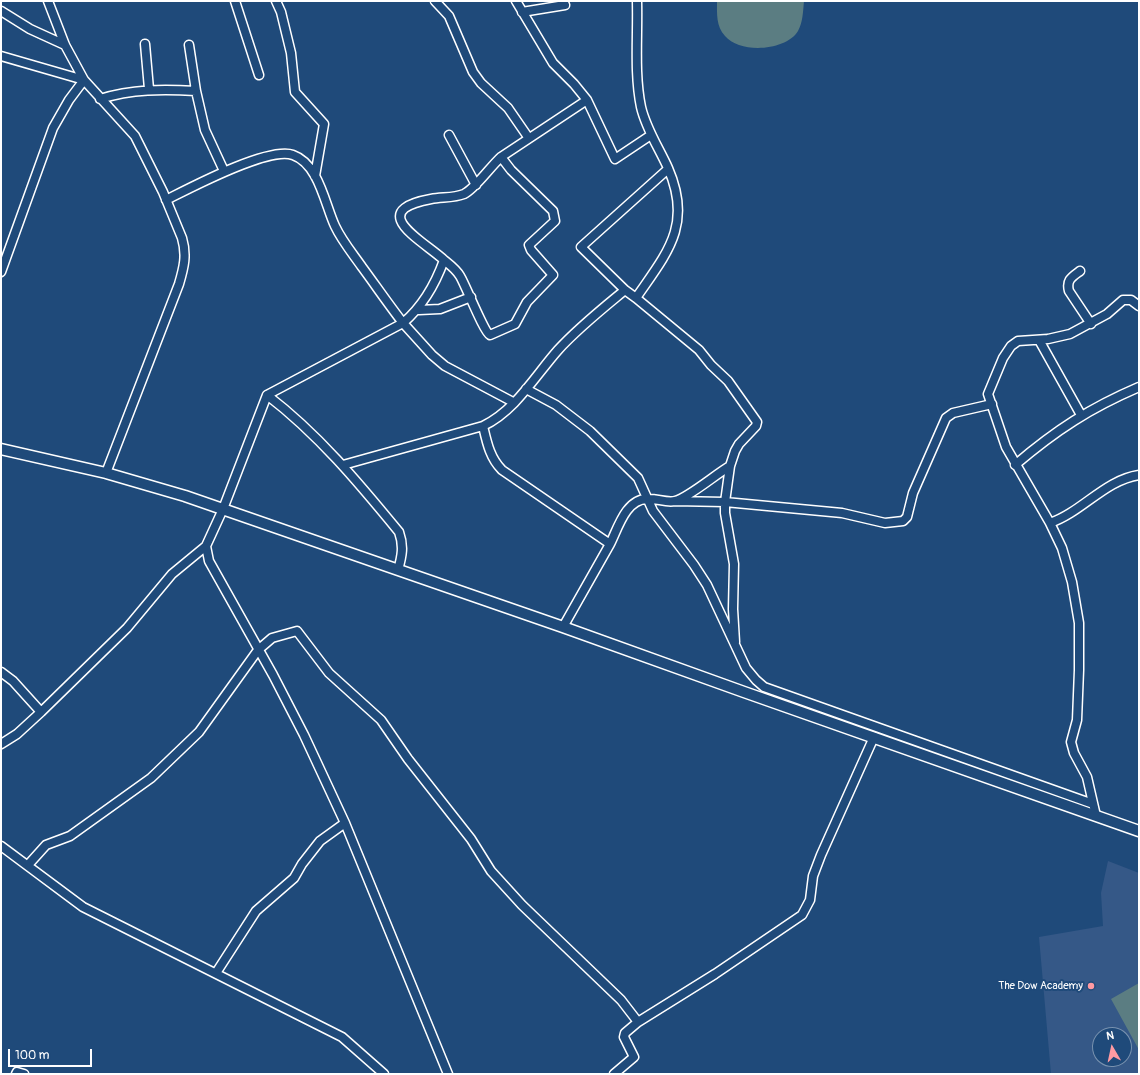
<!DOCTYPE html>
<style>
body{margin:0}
#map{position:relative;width:1140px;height:1075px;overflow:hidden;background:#1f4a7a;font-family:Pangolin,sans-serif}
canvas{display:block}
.frame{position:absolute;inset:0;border:2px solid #fff;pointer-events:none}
.north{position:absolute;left:1092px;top:1027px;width:40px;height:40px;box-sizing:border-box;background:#1f4a7a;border:1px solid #7992af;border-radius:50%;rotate:351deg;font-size:11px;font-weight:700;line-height:16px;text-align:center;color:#fff}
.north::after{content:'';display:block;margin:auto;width:14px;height:18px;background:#ff9aa2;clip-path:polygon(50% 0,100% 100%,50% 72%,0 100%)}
.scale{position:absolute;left:8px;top:1049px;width:84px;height:18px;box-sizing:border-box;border:2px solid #fff;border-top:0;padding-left:5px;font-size:12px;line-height:14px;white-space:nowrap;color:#fff;-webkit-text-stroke:3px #1f4a7a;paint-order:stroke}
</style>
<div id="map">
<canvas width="1140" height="1075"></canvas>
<div class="frame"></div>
<div class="north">N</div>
<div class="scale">100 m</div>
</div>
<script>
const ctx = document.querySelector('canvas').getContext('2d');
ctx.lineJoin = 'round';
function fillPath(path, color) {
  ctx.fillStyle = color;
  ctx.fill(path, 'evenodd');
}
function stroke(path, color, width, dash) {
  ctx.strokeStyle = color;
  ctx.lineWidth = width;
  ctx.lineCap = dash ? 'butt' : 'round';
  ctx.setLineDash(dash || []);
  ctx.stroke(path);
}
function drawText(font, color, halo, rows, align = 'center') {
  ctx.font = font + ' Pangolin,sans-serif';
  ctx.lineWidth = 4;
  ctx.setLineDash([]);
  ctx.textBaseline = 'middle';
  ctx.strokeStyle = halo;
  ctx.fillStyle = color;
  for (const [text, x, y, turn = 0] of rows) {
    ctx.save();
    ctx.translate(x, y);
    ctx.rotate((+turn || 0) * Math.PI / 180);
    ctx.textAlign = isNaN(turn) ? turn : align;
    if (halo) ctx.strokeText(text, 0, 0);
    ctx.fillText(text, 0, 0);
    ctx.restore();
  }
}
fillPath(new Path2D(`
 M1108,861l31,12v201h-88l-12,-137 64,-11 -2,-33zM1100,1035h24v24h-24z`), '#355887');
fillPath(new Path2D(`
 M717,1h87c-1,10 -1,21 -6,30 -12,20 -58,23 -73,5 -9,-10 -8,-22 -8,-35z
 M1139,983v67l-28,-51z`), '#5b7d82');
const minor = new Path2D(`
 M48,1l17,44 19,35 51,56 28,56 19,46c5,17 2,29 -3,46l-73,189
 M235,1l24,74
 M276,1l5,11 10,41 4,39 29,32 -9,52
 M435,1l14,15 24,56 8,11 27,25 20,29
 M516,1l37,62 21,21 13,16 28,59 36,-24
 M1,11l29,18 35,16
 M522,12l43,-7
 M145,44l4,45
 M189,45l7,46
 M1,56l83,24
 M100,99c32,-10 63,-10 96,-8l9,39 19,41
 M449,135l27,50
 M166,200c24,-12 103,-54 127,-45 26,9 32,50 42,71 7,15 18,28 27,41 14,19 27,38 41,56 20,-17 32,-38 41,-63 -22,-20 -79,-49 -13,-61 11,-2 23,-1 33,-5 11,-5 26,-27 37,-37l86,-57
 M444,260c6,5 12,9 16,16 6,10 24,56 30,59l25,-11 12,-22 26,-27 -22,-25 -2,-5 26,-24 -2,-10 -42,-41 -10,-13
 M1080,271c-8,6 -14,9 -11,20l22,33
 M1,272l52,-144 16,-28 15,-20
 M625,290l-44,-43 87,-78
 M636,298l63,52 12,15 17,16 29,41 -1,4 -17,18 -4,7 -5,15 -5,36v11l9,51 -1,45 2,33
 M419,310l21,-1 31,-12
 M1039,340l42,75
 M526,389l30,16 34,26 48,47 15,33 41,54 13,20 39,83 10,12 8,7 329,117
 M267,395c51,39 91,87 132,137 5,14 3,24 -1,38
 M343,465l140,-39
 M1015,465c41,-35 75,-57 124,-78
 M675,501l50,1 117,11 43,10 18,-2 4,-4 6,-24 33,-75 7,-5 39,-9
 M1050,523c32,-11 55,-43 89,-48
 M610,544c8,-16 16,-45 37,-45 9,-1 19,4 28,2 13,-3 41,-27 55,-35
 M563,627l47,-83 -108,-74c-12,-12 -15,-27 -19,-44 32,-15 52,-50 75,-76 20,-22 44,-41 67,-60l11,8c31,-45 57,-73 32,-130 -9,-20 -22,-39 -27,-61 -7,-34 -3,-71 -4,-106
 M1,672l12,9 28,31
 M1,744l16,-10 24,-22 86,-84 45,-54 34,-28
 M1096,816l-9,-39 -13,-24 -3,-11 6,-22 2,-50v-47l-7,-41 -10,-34 -12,-25 -44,-76 -18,-53 15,-36 8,-12 7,-5 30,-2 22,-5 37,-20 16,-14h8l8,6
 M1,846l82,61 259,130 42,37
 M28,865l18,-20 24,-9 81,-58 48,-46 59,-82 14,-12 25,-7 32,42 52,47 27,39 63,80 20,32 31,34 99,95 17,22 -13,11 -1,4 10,20 -20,17
 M216,973l40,-62 38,-33 8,-14 18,-23 25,-18
 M638,1022l77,-48 87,-59 8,-15 3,-24 8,-21 53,-118
 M16,1074l1,-2 7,2
 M448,1074l-103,-251 -41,-88 -31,-60 -64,-114 -3,-15 17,-37 44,-114 136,-72 29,32 13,11 68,36`);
const major = new Path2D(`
 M1,449l105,24 79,23 378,131 181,65 395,139`);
stroke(minor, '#fff', 11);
stroke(major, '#fff', 13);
stroke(minor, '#1f4a7a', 8);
stroke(major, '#1f4a7a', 10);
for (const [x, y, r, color] of [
 [1091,986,4,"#ff9aa2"]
]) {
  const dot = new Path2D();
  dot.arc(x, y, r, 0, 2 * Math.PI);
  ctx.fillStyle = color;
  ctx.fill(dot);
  stroke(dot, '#1f4a7a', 1.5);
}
drawText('11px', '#fff', '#1f4a7a', [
 ["The Dow Academy",1083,986]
], 'right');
</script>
